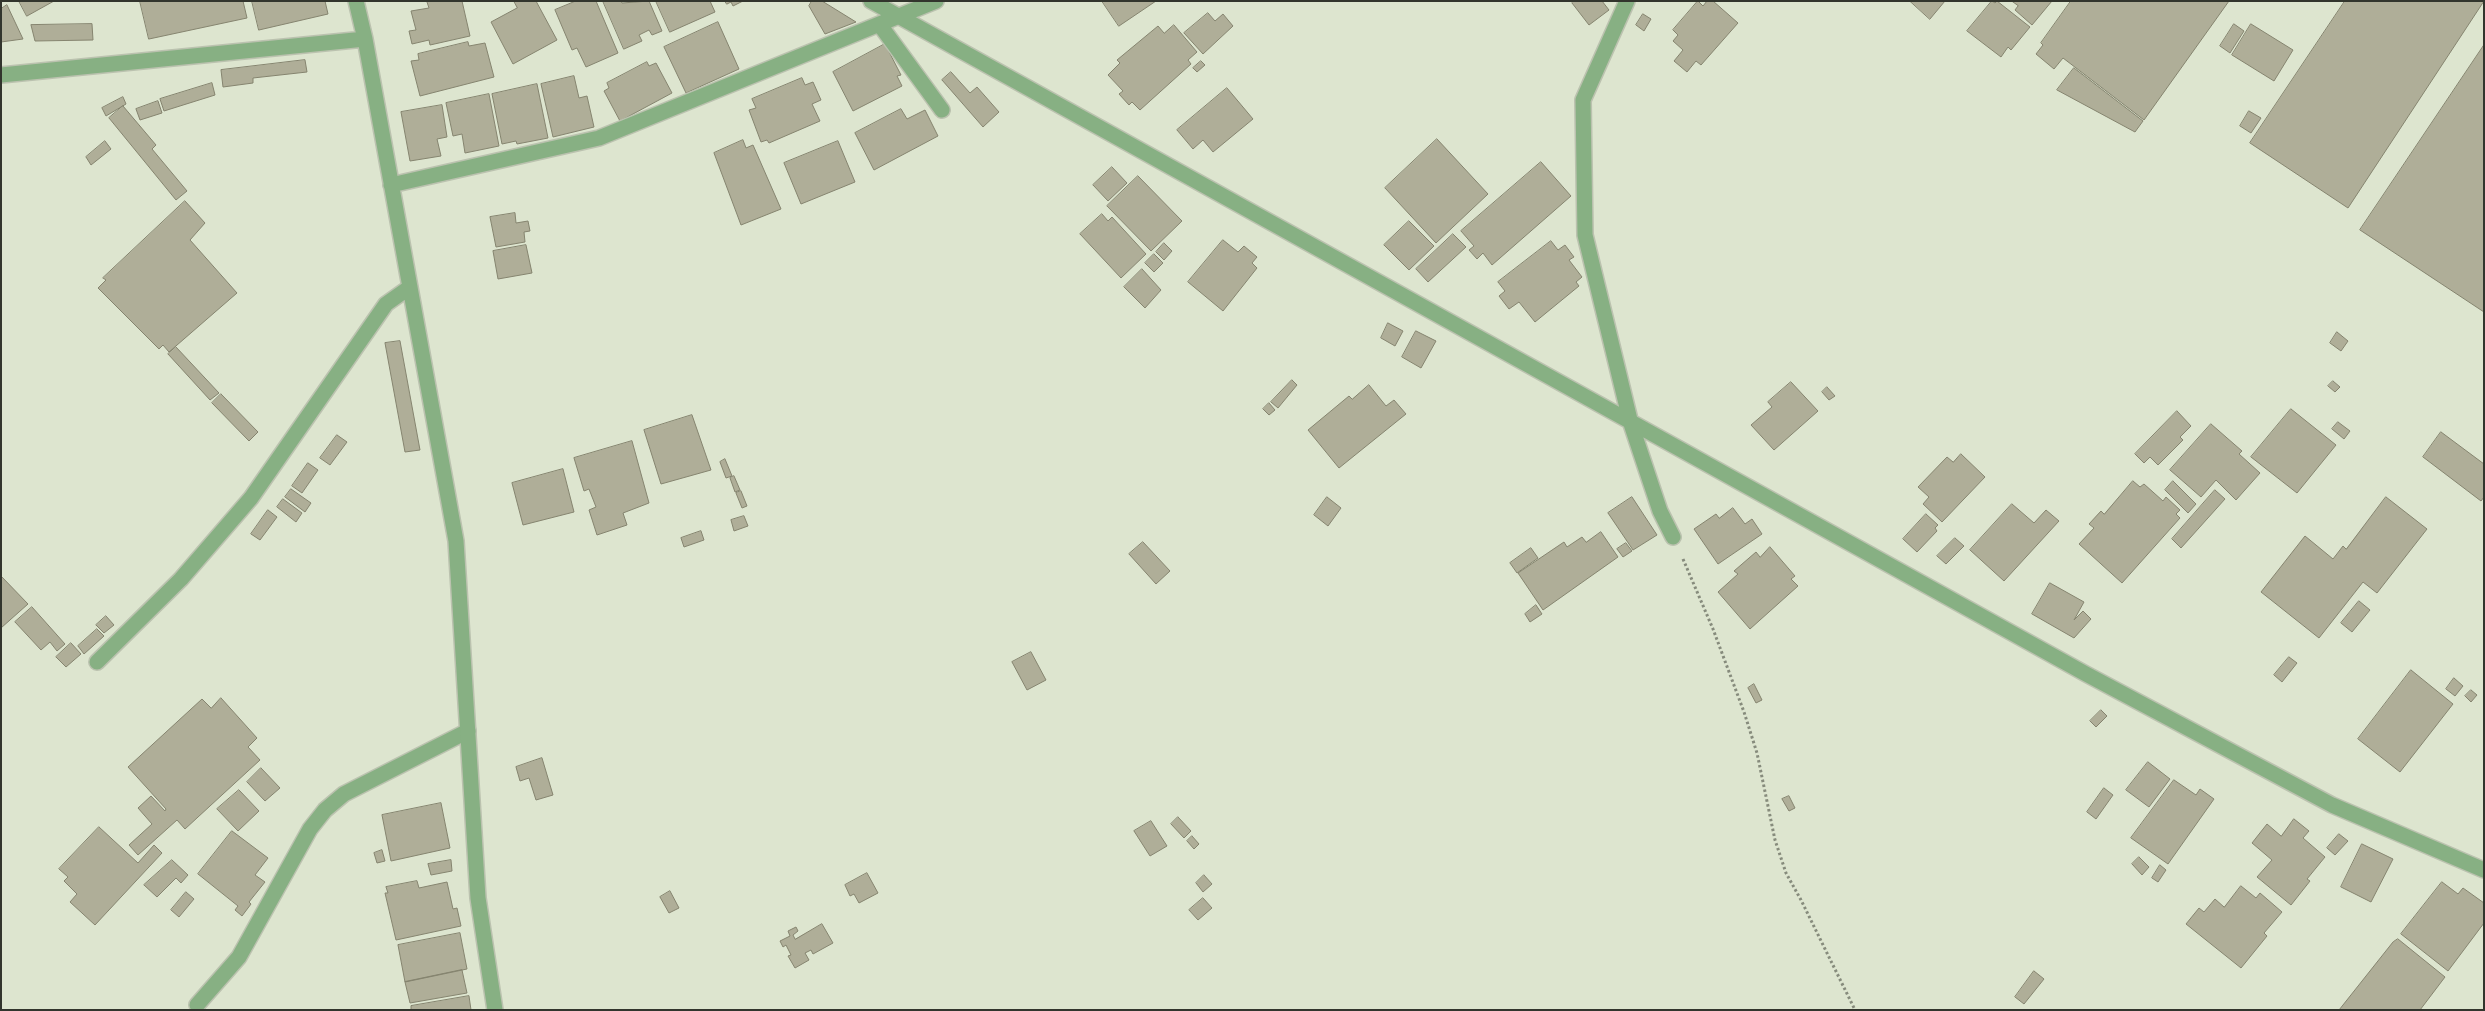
<!DOCTYPE html>
<style>
body{margin:0}
#map{position:relative;width:2485px;height:1011px;overflow:hidden;background:#dde5cf;font-family:"IBM Plex Sans",sans-serif}
canvas{display:block}
.frame{position:absolute;inset:0;border:2px solid #32352d;pointer-events:none}
</style>
<div id="map">
<canvas width="2485" height="1011"></canvas>
<div class="frame"></div>
</div>
<script>
const ctx = document.querySelector('canvas').getContext('2d');
ctx.lineJoin = 'round';
function fillPath(path, color) {
  ctx.fillStyle = color;
  ctx.fill(path, 'evenodd');
}
function stroke(path, color, width, dash) {
  ctx.strokeStyle = color;
  ctx.lineWidth = width;
  ctx.lineCap = dash ? 'butt' : 'round';
  ctx.setLineDash(dash || []);
  ctx.stroke(path);
}
const building = new Path2D(`
 M19,1h35l-27,15z
 M140,1h103l4,17 -98,21z
 M252,1h73l3,13 -69,16z
 M433,1h29l8,35 -40,9 -1,-5 -17,4 -3,-13 7,-1 -5,-19 18,-3 -2,-6z
 M514,1h22l21,39 -44,24 -22,-42 26,-14z
 M576,1h20l22,52 -32,14 -9,-19 -5,2 -17,-40z
 M603,1h18l1,2 27,-2 13,30 -10,4 -3,-5 -10,5 3,6 -18,8z
 M656,1h54l5,11 -45,20z
 M725,1h18l-10,5 -2,-4 -4,2z
 M812,1h10l34,21 -31,12 -16,-28z
 M1102,1h54l-37,25z
 M1574,1h28l7,9 -20,15 -17,-22z
 M1698,1l5,5 4,-5h6l25,22 -37,42 -5,-4 -9,11 -13,-11 9,-11 -10,-9 5,-6 -5,-5z
 M1910,1h35l-15,18z
 M1992,1l3,2 2,-2 33,26 -19,23 -3,-3 -7,10 -34,-26z
 M2012,1h40l-20,24 -17,-15 3,-4z
 M2071,1h158l-85,119 -81,-62 -9,11 -18,-15 7,-9 -2,-2z
 M2345,1h139l-136,207 -98,-65z
 M7,5l16,34 -22,3v-33z
 M1208,13l7,8 8,-7 10,12 -30,28 -19,-21z
 M1643,14l8,5 -7,12 -8,-6z
 M718,22l21,47 -53,24 -22,-46z
 M92,24l1,16 -58,1 -4,-16z
 M2234,24l10,7 -14,22 -10,-7z
 M2251,24l42,26 -19,31 -42,-26z
 M1174,25l23,27 -9,8 3,4 -51,46 -8,-8 -3,3 -10,-11 4,-3 -15,-16 12,-12 -3,-3 41,-34 6,7z
 M468,42l1,4 16,-3 9,34 -74,19 -9,-35 8,-1 -1,-6z
 M885,44l16,31 -4,1 5,10 -49,25 -20,-39z
 M2484,45v267l-124,-82z
 M305,60l2,12 -54,6v5l-30,4 -2,-17z
 M1201,61l4,4 -8,7 -4,-4z
 M647,62l2,4 7,-3 16,30 -52,28 -16,-30 5,-3 -2,-5z
 M2074,68l69,53 -8,11 -78,-42z
 M951,72l19,21 7,-6 22,25 -16,15 -41,-47z
 M574,76l5,22 8,-2 7,31 -41,10 -12,-53z
 M802,78l3,7 8,-3 8,18 -9,4 8,17 -51,22 -2,-3 -6,2 -12,-32 7,-2 -4,-9z
 M212,83l3,12 -51,16 -4,-12z
 M537,84l11,54 -31,6 -1,-3 -14,3 -10,-50z
 M1227,88l26,31 -40,33 -10,-12 -10,9 -16,-19z
 M489,94l10,52 -34,7 -3,-19 -9,2 -7,-33z
 M123,97l3,7 -20,12 -4,-8z
 M158,101l4,12 -22,7 -4,-11z
 M442,105l5,32 -10,2 4,17 -31,5 -9,-49z
 M123,106l33,39 -4,4 35,42 -11,9 -67,-82z
 M901,109l6,10 18,-9 13,26 -64,34 -19,-37z
 M2249,111l12,7 -10,15 -11,-7z
 M1437,139l51,55 -52,49 -51,-55z
 M743,140l3,8 7,-3 28,64 -40,16 -27,-72z
 M105,141l6,8 -20,16 -5,-8z
 M838,141l17,41 -54,22 -17,-41z
 M1541,162l30,34 -79,69 -9,-12 -6,6 -8,-9 5,-4 -13,-15z
 M1112,167l15,16 -19,18 -15,-16z
 M1138,176l44,45 -31,30 -44,-45z
 M185,201l20,22 -15,17 47,53 -68,59 -6,-7 -4,4 -61,-61 8,-8 -3,-2z
 M515,213l1,10 12,-2 2,10 -6,1 1,10 -29,5 -6,-30z
 M1102,214l6,7 4,-4 34,37 -25,24 -41,-44z
 M1409,221l25,25 -25,24 -25,-25z
 M1453,234l13,13 -38,35 -12,-13z
 M1223,240l15,12 6,-6 13,11 -5,6 5,5 -34,43 -35,-29z
 M1551,241l7,9 7,-5 9,12 -5,3 13,17 -6,5 3,4 -44,36 -16,-20 -10,7 -10,-13 6,-5 -7,-9z
 M1164,243l8,8 -8,9 -8,-8z
 M526,245l6,28 -34,6 -5,-28z
 M1154,254l9,9 -9,9 -9,-9z
 M1142,269l19,21 -16,18 -21,-21z
 M1388,323l15,8 -8,15 -14,-8z
 M1416,331l20,10 -15,27 -19,-11z
 M2337,332l11,9 -7,10 -11,-8z
 M400,341l20,109 -15,2 -20,-109z
 M176,347l43,46 -9,7 -42,-46z
 M1292,380l5,5 -19,23 -7,-6z
 M2333,381l7,6 -5,5 -7,-6z
 M1791,382l27,29 -44,39 -23,-25 21,-18 -4,-5z
 M1369,385l17,21 8,-6 12,14 -67,54 -31,-38 41,-34 3,3z
 M1827,387l8,9 -6,4 -7,-8z
 M221,394l37,38 -9,9 -37,-38z
 M1269,403l6,7 -6,5 -6,-6z
 M2291,409l45,36 -39,48 -46,-36z
 M2177,411l14,15 -11,11 3,3 -25,25 -8,-8 -6,6 -9,-9z
 M692,415l19,55 -50,14 -17,-54z
 M2338,422l12,9 -6,8 -12,-10z
 M2211,424l31,27 -3,3 21,19 -24,27 -20,-20 -15,17 -31,-27z
 M2441,432l43,32v33l-3,4 -58,-44z
 M337,435l10,7 -17,23 -10,-7z
 M632,441l17,62 -26,10 4,12 -30,10 -8,-25 7,-3 -7,-18 -5,2 -10,-33z
 M1961,454l24,23 -43,45 -19,-18 6,-7 -11,-10 29,-30 6,5z
 M725,459l7,17 -6,2 -6,-16z
 M308,463l10,7 -16,23 -10,-7z
 M563,469l11,43 -51,13 -11,-42z
 M734,476l6,14 -5,2 -5,-14z
 M2133,481l7,6 4,-3 19,17 3,-4 14,13 -4,4 4,4 -58,65 -43,-39 15,-16 -5,-4 12,-13 3,3z
 M2173,481l23,23 -8,9 -23,-23z
 M291,489l20,14 -6,9 -20,-15z
 M2215,490l10,9 -44,49 -9,-9z
 M741,491l6,15 -5,2 -6,-15z
 M1327,497l14,11 -13,18 -14,-11z
 M1632,497l25,38 -24,15 -25,-37z
 M2386,497l41,32 -50,64 -14,-11 -44,56 -58,-46 44,-56 28,23 10,-13 3,3z
 M283,499l19,14 -6,9 -19,-15z
 M2012,504l22,19 12,-13 13,11 -55,60 -34,-31z
 M1733,508l12,16 7,-5 10,15 -44,30 -24,-35 22,-15 3,4z
 M268,510l9,7 -17,23 -9,-6z
 M1926,514l12,11 -3,3 2,3 -20,21 -14,-13z
 M744,516l4,10 -14,5 -3,-11z
 M701,531l3,9 -20,7 -3,-9z
 M1601,532l17,25 -75,53 -25,-37 46,-31 3,5 15,-10 4,5z
 M1955,538l9,8 -18,18 -9,-8z
 M1143,542l27,29 -14,13 -27,-30z
 M1626,543l6,8 -9,6 -6,-8z
 M1770,547l25,29 -4,3 7,7 -48,43 -32,-37 20,-18 -4,-3 22,-19 4,5z
 M1531,548l7,10 -21,15 -7,-10z
 M1,576l27,28 -27,24z
 M2050,583l34,19 -10,18 9,-9 8,8 -17,19 -42,-24z
 M2359,601l11,9 -18,22 -11,-9z
 M1536,605l6,9 -12,8 -5,-8z
 M32,607l33,37 -8,7 -7,-9 -9,8 -26,-28z
 M106,616l8,9 -10,8 -8,-8z
 M97,629l7,7 -20,18 -6,-8z
 M71,643l10,11 -15,13 -10,-10z
 M1031,652l15,28 -19,10 -15,-28z
 M2289,657l8,6 -15,19 -8,-7z
 M2411,670l42,34 -53,68 -42,-33z
 M2454,678l9,8 -8,10 -9,-7z
 M1754,684l8,16 -6,3 -8,-15z
 M2471,690l6,5 -6,7 -6,-6z
 M221,698l36,40 -9,9 12,13 -75,69 -8,-9 -39,35 -9,-10 23,-21 -14,-16 13,-12 14,15 1,-2 -38,-42 74,-68 9,9z
 M2101,710l6,6 -11,11 -6,-6z
 M542,758l11,37 -17,5 -7,-22 -9,3 -4,-14z
 M2148,762l22,17 -21,28 -23,-17z
 M261,768l19,20 -15,13 -18,-19z
 M2174,780l22,15 4,-6 14,10 -46,65 -37,-26z
 M2104,788l9,7 -17,24 -9,-7z
 M239,790l20,21 -21,20 -21,-22z
 M1789,796l6,12 -6,3 -7,-12z
 M441,803l9,45 -59,13 -9,-46z
 M1178,817l13,14 -7,7 -13,-14z
 M2294,819l15,12 -6,7 22,19 -18,22 3,2 -19,24 -34,-28 15,-17 -20,-17 15,-19 14,12z
 M1151,821l16,25 -17,10 -16,-25z
 M99,827l39,36 16,-18 8,8 -67,72 -25,-23 7,-8 -13,-13 4,-4 -9,-8z
 M232,831l36,27 -13,17 10,7 -16,20 2,2 -9,12 -7,-6 3,-4 -40,-32z
 M2339,834l9,7 -13,14 -8,-7z
 M1192,836l7,8 -5,5 -7,-8z
 M2362,844l31,15 -22,43 -30,-15z
 M382,850l3,11 -8,2 -3,-10z
 M2139,857l10,10 -7,8 -10,-11z
 M172,860l16,15 -7,8 -5,-5 -19,19 -13,-12z
 M451,860l1,11 -21,4 -3,-11z
 M2160,865l6,5 -8,12 -6,-4z
 M867,873l11,20 -19,10 -5,-9 -4,2 -5,-11z
 M1204,875l8,9 -9,8 -7,-9z
 M417,881l2,7 28,-6 6,27 4,-1 4,18 -65,14 -11,-47h3l-2,-6z
 M2442,882l16,12 5,-6 21,15v20l-36,48 -47,-37z
 M2241,886l15,12 4,-5 22,19 -18,21 3,3 -26,32 -55,-44 13,-16 5,4 11,-13 9,8z
 M670,891l9,17 -10,5 -9,-16z
 M186,892l8,7 -15,18 -8,-7z
 M1203,898l9,10 -14,12 -9,-10z
 M822,924l11,19 -20,11 -2,-4 -6,3 4,7 -14,8 -7,-12 3,-1 -5,-10 -3,2 -3,-6 10,-5 -2,-5 8,-4 2,4 -5,4 2,4z
 M460,933l7,36 -62,13 -7,-37z
 M2398,939l47,38 -25,33h-81l54,-68z
 M462,970l5,23 -57,10 -5,-21z
 M2034,971l10,8 -20,25 -9,-7z
 M469,996l2,14h-60v-4z`);
fillPath(building, '#afae98');
stroke(building, '#85846f', 1);
const lane = new Path2D(`
 M197,1005l42,-48 71,-128 15,-19 19,-16 124,-63`);
const street = new Path2D(`
 M356,1l9,38 91,502 22,357 17,112
 M871,1l1215,673 246,131 152,65
 M1627,1l-44,99 2,135 46,189 29,87 13,26
 M880,25l62,85
 M1,75l364,-36
 M391,185l208,-47 337,-137
 M97,662l84,-83 70,-81 135,-194 24,-17`);
stroke(lane, '#bbc2af', 18);
stroke(street, '#bbc2af', 18);
stroke(new Path2D(`
 M1683,559l30,70 31,83 13,41 18,87 11,33 15,27 54,110`), '#868b7c', 3, [2.5, 2.5]);
stroke(lane, '#87b083', 15);
stroke(street, '#87b083', 15);
</script>
